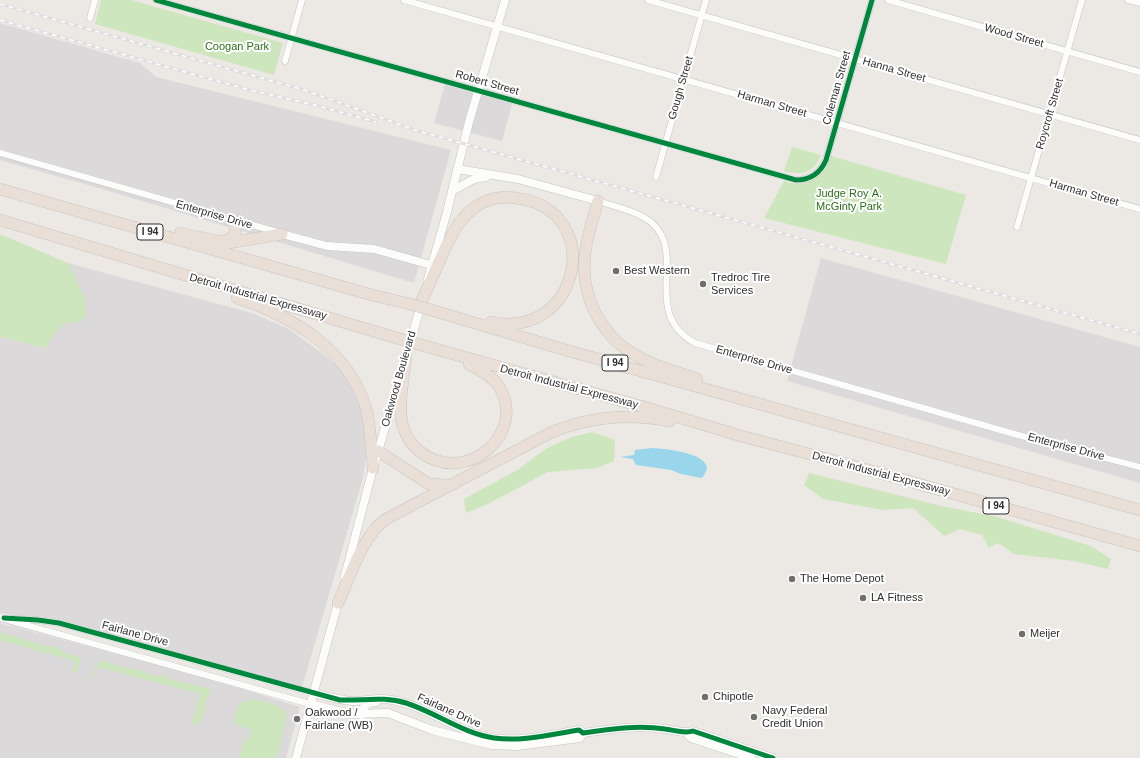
<!DOCTYPE html>
<style>
body{margin:0}
canvas{display:block;background:#ece8e4}
</style>
<canvas width="1140" height="758"></canvas>
<script>
const ctx = document.querySelector('canvas').getContext('2d');
ctx.lineJoin = 'round';
function fillPath(path, color) {
  ctx.fillStyle = color;
  ctx.fill(path, 'evenodd');
}
function stroke(path, color, width, dash) {
  ctx.strokeStyle = color;
  ctx.lineWidth = width;
  ctx.lineCap = dash ? 'butt' : 'round';
  ctx.setLineDash(dash || []);
  ctx.stroke(path);
}
function drawText(font, color, halo, rows, align = 'center') {
  ctx.font = font + ' Helvetica,sans-serif';
  ctx.lineWidth = 4;
  ctx.setLineDash([]);
  ctx.textBaseline = 'middle';
  ctx.strokeStyle = halo;
  ctx.fillStyle = color;
  for (const [text, x, y, turn = 0] of rows) {
    ctx.save();
    ctx.translate(x, y);
    ctx.rotate((+turn || 0) * Math.PI / 180);
    ctx.textAlign = isNaN(turn) ? turn : align;
    if (halo) ctx.strokeText(text, 0, 0);
    ctx.fillText(text, 0, 0);
    ctx.restore();
  }
}
fillPath(new Path2D(`
 M0,23l140,40 16,14 295,73 -37,133 -312,-94 -102,-29z
 M446,81l67,20 -11,40 -68,-18z
 M821,258l319,89v136l-353,-102z
 M68,263l187,51 34,15 33,24 15,13 15,21 11,23 4,24 -1,23 -3,21 -61,209 -225,-62 -77,-12v-276l45,11z
 M0,623l220,59 80,25 -14,51h-286z`), '#dcd9db');
fillPath(new Path2D(`
 M101,0h30l152,43 -9,32 -179,-51z
 M792,147l29,8c-7,18 -20,21 -37,16z
 M831,156l135,39 -20,69 -182,-46 20,-37c23,9 39,-5 47,-25z
 M0,234l68,29 18,37v14l-4,7 -16,2 -6,4 -15,21 -45,-11z
 M592,432l23,8 -1,21 -17,7 -49,4 -60,32 -22,9 -2,-14 55,-30 28,-21 25,-11z
 M809,473l133,33 55,11 94,29 20,13 -3,10 -34,-8 -60,-7 -16,-11 -9,5 -7,-13 -22,-6 -16,7 -31,-28 -30,2 -60,-11 -19,-14z
 M0,632l45,14 14,1 4,5 16,5 2,4 -4,10 -5,2 3,-12 -75,-21z
 M103,661l19,6 19,3 14,6 11,-1 3,4 39,9 2,7 -5,8v8l-6,12 -7,2 8,-31 -102,-27 -3,9 -2,-2 5,-12z
 M256,699l24,7 7,8 -10,44h-38l5,-18 4,1 3,-12 -18,-5 6,-21z`), '#cee6be');
fillPath(new Path2D(`
 M652,448c12,1 55,4 55,21l-4,8 -2,1 -20,-4 -10,-4 -35,-5 -3,-6 -13,-2 14,-2 1,-5z`), '#99d6ec');
const street = new Path2D(`
 M156,0l640,180c14,0 24,-6 30,-20l46,-160
 M404,0l736,209
 M648,0l492,140
 M888,0l252,72
 M1128,0l12,3
 M90,18l5,-18
 M285,61l17,-61
 M0,153l277,79
 M656,177l50,-177
 M598,201c18,6 40,10 54,22 36,32 -12,90 43,120l323,92 122,32
 M1017,227l65,-227
 M0,618l310,86
 M13,619l25,1 21,3 254,70`);
const secondary = new Path2D(`
 M457,169l61,10 80,22
 M452,191l22,-12 12,-2
 M282,234l45,12 47,3 57,16
 M428,279l19,-67 22,-90 36,-122
 M404,362l18,-60
 M345,576l28,-108 26,-87
 M313,693c13,3 26,7 39,8 14,0 26,-4 40,-1 31,5 57,26 87,35 32,10 69,0 100,-5l4,3c27,-4 55,-8 82,-4 9,1 19,5 28,2l80,27
 M310,704l41,10 37,-1 44,17 60,15 25,1 63,-8 3,-5
 M362,715l-1,-4 7,-8 8,-1
 M687,733l4,5 60,20
 M296,758l43,-159`);
const highway = new Path2D(`
 M0,189l372,106 38,9
 M598,201c-5,18 -11,35 -13,53 -5,42 16,82 52,102 19,11 40,16 60,23
 M0,220l400,119
 M180,233l48,10 54,-9
 M222,241c13,-2 18,-12 8,-22
 M237,298c55,18 111,51 129,110 5,19 5,40 7,60
 M422,300c11,-22 27,-67 42,-83 15,-16 31,-22 52,-19 91,11 65,143 -25,124
 M431,310l138,41 571,159
 M421,345l230,64 90,27 110,29 289,81
 M406,357c-2,21 -8,46 -4,66 3,12 10,23 20,30 45,33 107,-21 76,-68 -7,-10 -19,-15 -29,-21
 M378,451l51,33 19,1
 M338,603c12,-26 24,-67 48,-84l164,-86c39,-17 78,-20 120,-12`);
stroke(street, '#c5c4c5', 7);
stroke(secondary, '#c5c4c5', 9);
stroke(highway, '#c6c5c4', 12);
stroke(street, '#fcfcfb', 6);
stroke(secondary, '#fcfcfb', 8);
stroke(highway, '#eadfd6', 11);
const rail = new Path2D(`
 M0,4l304,86 111,40 725,204
 M0,20l253,71 62,14 61,17`);
stroke(rail, '#dfdfe1', 3);
stroke(rail, '#fff', 1.5, [4.5]);
const highwayBridge = new Path2D(`
 M410,304l21,6
 M400,339l21,6`);
stroke(highwayBridge, '#c6c5c4', 12, []);
stroke(highwayBridge, '#eadfd6', 11);
stroke(new Path2D(`
 M156,0l640,180c14,0 24,-6 30,-20l46,-160
 M4,618l34,2 21,3 281,77c22,1 44,-4 66,3 31,10 56,30 88,35 28,4 58,-4 85,-8l4,3c27,-4 55,-8 82,-4 9,1 19,5 28,2l80,27`), '#00873e', 5);
for (const [x, y, r, color] of [
 [616,271,4,"#706f6e"],
 [703,284,4,"#706f6e"],
 [792,579,4,"#706f6e"],
 [863,598,4,"#706f6e"],
 [1022,634,4,"#706f6e"],
 [705,697,4,"#706f6e"],
 [754,717,4,"#706f6e"],
 [297,719,4,"#706f6e"]
]) {
  const dot = new Path2D();
  dot.arc(x, y, r, 0, 2 * Math.PI);
  ctx.fillStyle = color;
  ctx.fill(dot);
  stroke(dot, '#fff', 1.5);
}
for (const [x, y, w] of [
 [150,232,26],
 [615,363,26],
 [996,506,26]
]) {
  const box = new Path2D();
  box.roundRect(x - w / 2, y - 8, w, 16, 3);
  ctx.fillStyle = '#fff';
  ctx.fill(box);
  stroke(box, '#2e2e2e', 1);
}
drawText('bold 10px', '#2e2e2e', null, [
 ["I 94",150,232],
 ["I 94",615,363],
 ["I 94",996,506]
]);
drawText('11px', '#2e2e2e', '#fff', [
 ["Wood Street",1014,36,16],
 ["Hanna Street",894,70,16],
 ["Robert Street",487,83,16],
 ["Gough Street",681,88,-74],
 ["Coleman Street",837,88,-74],
 ["Harman Street",772,104,16],
 ["Roycroft Street",1050,114,-74],
 ["Harman Street",1084,193,16],
 ["Enterprise Drive",214,215,16],
 ["Detroit Industrial Expressway",258,297,16],
 ["Enterprise Drive",754,360,16],
 ["Oakwood Boulevard",399,379,-74],
 ["Detroit Industrial Expressway",569,387,15],
 ["Enterprise Drive",1066,447,15],
 ["Detroit Industrial Expressway",881,474,15],
 ["Fairlane Drive",135,634,15],
 ["Fairlane Drive",449,711,24]
]);
drawText('11px', '#2c6e1b', '#fff', [
 ["Coogan Park",237,47],
 ["Judge Roy A.",849,194],
 ["McGinty Park",849,207]
]);
drawText('11px', '#2e2e2e', '#fff', [
 ["Best Western",624,271],
 ["Tredroc Tire",711,278],
 ["Services",711,291],
 ["The Home Depot",800,579],
 ["LA Fitness",871,598],
 ["Meijer",1030,634],
 ["Chipotle",713,697],
 ["Navy Federal",762,711],
 ["Credit Union",762,724],
 ["Oakwood /",305,713],
 ["Fairlane (WB)",305,726]
], 'left');
</script>
